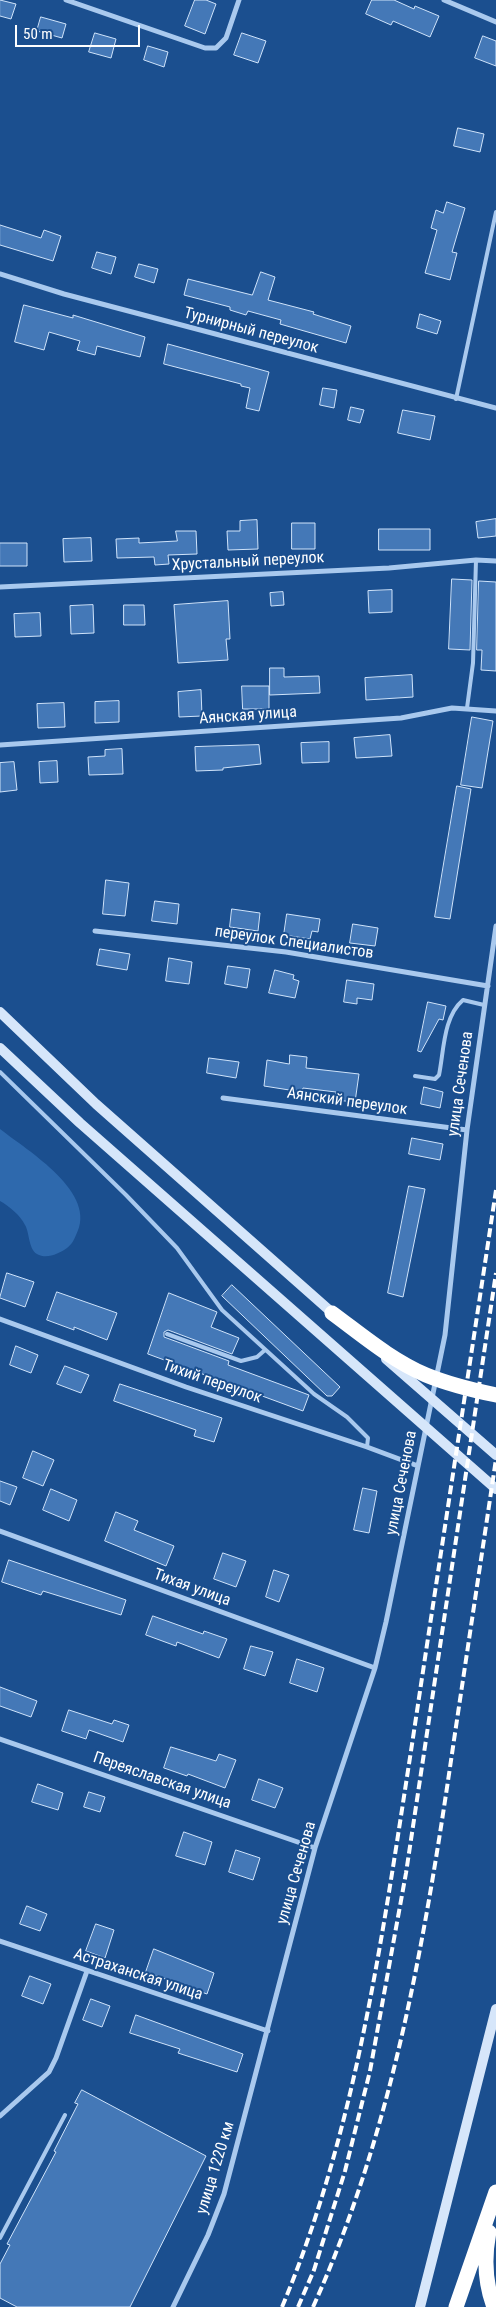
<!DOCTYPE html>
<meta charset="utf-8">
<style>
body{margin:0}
#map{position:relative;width:496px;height:2307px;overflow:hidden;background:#1b4f8f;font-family:"Roboto Condensed",sans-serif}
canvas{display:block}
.scale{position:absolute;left:15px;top:25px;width:125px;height:22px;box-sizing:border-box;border:2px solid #fff;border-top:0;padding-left:6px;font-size:15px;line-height:18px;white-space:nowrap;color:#fff;-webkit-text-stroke:4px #1b4f8f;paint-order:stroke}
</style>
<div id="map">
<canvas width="496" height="2307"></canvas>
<div class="scale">50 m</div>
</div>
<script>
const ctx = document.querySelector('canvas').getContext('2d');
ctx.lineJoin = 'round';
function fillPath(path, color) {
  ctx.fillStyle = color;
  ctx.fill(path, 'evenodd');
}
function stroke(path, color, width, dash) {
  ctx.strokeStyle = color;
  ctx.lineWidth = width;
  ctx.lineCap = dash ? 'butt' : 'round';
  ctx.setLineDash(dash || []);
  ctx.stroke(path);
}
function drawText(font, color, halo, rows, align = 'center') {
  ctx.font = font + ' "Roboto Condensed",sans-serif';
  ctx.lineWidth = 4;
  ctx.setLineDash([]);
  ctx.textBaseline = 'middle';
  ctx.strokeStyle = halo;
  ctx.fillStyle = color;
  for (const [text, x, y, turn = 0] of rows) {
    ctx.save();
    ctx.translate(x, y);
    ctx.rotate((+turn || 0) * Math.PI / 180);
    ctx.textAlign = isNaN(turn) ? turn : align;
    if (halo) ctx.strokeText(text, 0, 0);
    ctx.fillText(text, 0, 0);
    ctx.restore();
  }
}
fillPath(new Path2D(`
 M0,1129c28,22 99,64 76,106 -2,5 -4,9 -9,13 -7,5 -19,11 -28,7 -11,-4 -9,-22 -14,-30 -5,-10 -16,-19 -25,-24z`), '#2e69ad');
const building = new Path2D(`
 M0,0l16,4 -5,15 -11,-3z
 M195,0h11l10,4 -11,30 -20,-8z
 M372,0h22l20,9 1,-3 24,10 -9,21 -37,-16 -2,4 -25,-11z
 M41,17l25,7 -4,14 -25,-7z
 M95,33l21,6 -5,19 -22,-6z
 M242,33l24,8 -8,22 -24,-8z
 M483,36l13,5v25l-21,-8z
 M148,46l20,6 -4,15 -20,-7z
 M458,128l26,6 -4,18 -26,-6z
 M447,202l18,6 -13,44 5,1 -7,27 -25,-7 12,-43 -6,-2 5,-18 7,3z
 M0,225l41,13 3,-8 17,6 -8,25 -53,-16z
 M97,252l19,5 -5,17 -19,-6z
 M139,264l19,5 -4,14 -19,-6z
 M261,272l14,5 -7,23 46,12 -1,2 38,12 -5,17 -66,-19 1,-4 -33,-9 -2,4 -16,-5v-3l-46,-12 4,-16 64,16z
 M24,305l49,13v-3l72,22 -5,20 -43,-11 -2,9 -18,-5 3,-9 -31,-9 -5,18 -29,-8z
 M420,314l21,7 -4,13 -20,-6z
 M168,344l101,28 -10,39 -13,-3 4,-20 -9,-2v-2l-77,-20z
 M323,388l14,2 -3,18 -14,-3z
 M351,407l13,3 -4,13 -12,-3z
 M403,410l32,6 -5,24 -32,-7z
 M496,519v17l-18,2 -2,-16z
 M257,520l1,29 -30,1 -1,-19h13v-10z
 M292,523h23v26h-23z
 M379,529h51v21h-51z
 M176,531h20l1,23 -29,1 1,9 -14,1 -1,-8 -37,1 -1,-19 23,-1v5l38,-2z
 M91,538l1,23 -28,1 -1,-23z
 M0,543h27v23h-27z
 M452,579l20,1 -2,70 -21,-1z
 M479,581l17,1v89l-15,-1 1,-20h-5z
 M392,590v22l-23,1 -1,-22z
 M283,592l1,13 -13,1 -1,-13z
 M228,601l2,38h-4l2,21 -50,3 -4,-58z
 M93,605l1,28 -23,1 -1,-28z
 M124,605h20l1,20h-21z
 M40,613l1,23 -26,1 -1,-23z
 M270,668h14v9l35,-1 1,17 -50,2z
 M412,675l1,22 -47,3 -1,-22z
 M242,686h27v23h-26z
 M201,690l1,26 -23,1 -1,-25z
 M119,701v21l-24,1v-21z
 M64,703l1,24 -27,1 -1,-24z
 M472,717l21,4 -11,67 -21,-3z
 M390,735l2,21 -36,2 -2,-20z
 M329,742v20l-27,1 -1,-20z
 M259,745l2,19 -38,4v2l-27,1 -1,-24z
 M122,749l1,25 -34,1 -1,-18 17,-1v-6z
 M57,761l1,21 -18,1 -1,-21z
 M14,762l3,28 -17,2v-29z
 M457,786l14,3 -21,130 -15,-2z
 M106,880l23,3 -4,33 -22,-2z
 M155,901l24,3 -2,20 -25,-3z
 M232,909l28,4 -2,18 -28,-4z
 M287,914l33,5 -2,13 -6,-1 -2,8 -26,-4z
 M353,924l25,4 -3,18 -25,-3z
 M100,949l30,5 -3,16 -30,-5z
 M169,958l23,4 -3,22 -23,-3z
 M228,966l22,3 -3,19 -22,-4z
 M275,970l19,5 -1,4 6,2 -4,17 -26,-5z
 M347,980l27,4 -2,16 -15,-2v6l-13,-2z
 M428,1002l18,4 -3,14 -4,-1 -18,33 -3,-1z
 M290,1055l17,2 -1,11 53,6 -4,28 -20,-2 1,-8 -33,-4 -1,4 -38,-6 3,-26 22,4z
 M209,1058l30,4 -3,16 -29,-5z
 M424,1087l19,5 -3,16 -19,-4z
 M412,1138l31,6 -3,16 -31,-6z
 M409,1186l16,3 -22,108 -15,-4z
 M7,1273l27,9 -9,25 -25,-9z
 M232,1285l108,102 -8,9h-5l-105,-100z
 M57,1292l60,21 -10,27 -33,-13v3l-27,-10z
 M169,1293l48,19 -6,15 28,11 -7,16 -64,-24 -4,2v5l65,24 -1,4 81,30 -6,16 -155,-57z
 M16,1346l22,9 -7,18 -21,-8z
 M65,1366l24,9 -8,18 -24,-9z
 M120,1384l102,34 -8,24 -20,-6 2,-6 -82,-29z
 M33,1451l21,9 -11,26 -20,-8z
 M0,1481l17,6 -7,18 -10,-4z
 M363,1488l14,3 -8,42 -15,-3z
 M51,1489l26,11 -8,21 -26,-11z
 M116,1512l22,9 -4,9 40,16 -8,20 -61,-25z
 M223,1553l23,8 -10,26 -22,-8z
 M9,1560l117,40 -5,15 -78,-24 -2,4 -39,-13z
 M274,1570l15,5 -10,27 -13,-5z
 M153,1616l50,18 1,-3 23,8 -8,19 -42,-16 -1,4 -30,-11z
 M251,1646l22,6 -8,24 -21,-7z
 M297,1659l27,9 -7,24 -27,-9z
 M0,1687l37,14 -6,16 -31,-11z
 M69,1710l43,14 2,-4 15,5 -6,17 -34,-12 -3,9 -24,-8z
 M171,1747l45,14 3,-7 17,6 -11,28 -37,-14 -1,2 -23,-8z
 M259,1779l24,9 -8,20 -23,-8z
 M38,1784l25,9 -5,17 -26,-8z
 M89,1792l16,5 -5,15 -16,-5z
 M184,1832l28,10 -7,23 -29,-9z
 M236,1850l24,8 -7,22 -24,-8z
 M27,1906l20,8 -7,17 -20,-7z
 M96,1924l18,6 -9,28 -19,-7z
 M154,1949l60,24 -7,21 -61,-22z
 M30,1976l21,8 -8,20 -21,-8z
 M91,1999l19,7 -8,21 -19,-7z
 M136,2015l107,39 -6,18 -59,-19 2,-4 -50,-16z
 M82,2090l124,66 -76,151h-113l-17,-9v-34l10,-19 -3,-1 49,-92 -2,-1 24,-47 -3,-1z`);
fillPath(building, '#4478b7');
stroke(building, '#cfe3fa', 1);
stroke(new Path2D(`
 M456,399l40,-187
 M467,708l6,-45 3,-103
 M0,1072l126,123 51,53 45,62 92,84 33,23 21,21 -1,9
 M415,1076l20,3 4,-4c5,-24 4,-58 24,-75l21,5
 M167,1334l74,27 16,-4 8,-7
 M0,2238l65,-123`), '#a9c9ee', 4);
stroke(new Path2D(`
 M66,0l139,48h11l10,-10 13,-38
 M444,0l52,22
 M0,274l64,20 432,114
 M0,587l389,-19 87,-8 20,1
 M0,745l401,-27 51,-10 44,3
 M95,931l191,21 202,34
 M223,1098l244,32
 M0,1319l186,68 181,60 51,19
 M0,1531l375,137
 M0,1739l315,109
 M0,1941l268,90
 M0,2116l49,-44 7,-14 31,-87
 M173,2307l35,-72 16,-41 91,-346 60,-180 11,-46 59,-287 22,-205 29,-204`), '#a9c9ee', 5);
stroke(new Path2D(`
 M0,1012l96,92 241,213
 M0,1048l80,75 416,366
 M386,1359l110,96
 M420,2307l76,-298`), '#d6e6fa', 10);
stroke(new Path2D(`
 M332,1313c30,22 59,47 94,62 22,9 46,15 70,20
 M489,2232c-5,25 -4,51 5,75
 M456,2307l40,-115`), '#fff', 15);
stroke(new Path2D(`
 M282,2307c74,-176 100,-369 129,-556 28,-187 57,-374 85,-561
 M298,2307l16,-37 31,-99 25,-100 36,-198 90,-600
 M313,2307c81,-179 113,-374 141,-567 14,-94 28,-187 42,-281`), '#fff', 4, [9, 4]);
drawText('16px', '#fff', '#1b4f8f', [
 ["Турнирный переулок",251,331,15],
 ["Хрустальный переулок",248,562,-3],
 ["Аянская улица",248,716,-4],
 ["переулок Специалистов",294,943,8],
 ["улица Сеченова",461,1084,-82],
 ["Аянский переулок",347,1102,8],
 ["Тихий переулок",212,1382,19],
 ["улица Сеченова",402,1483,-79],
 ["Тихая улица",192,1588,20],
 ["Переяславская улица",162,1781,19],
 ["улица Сеченова",297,1873,-74],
 ["Астраханская улица",138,1975,18],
 ["улица 1220 км",216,2168,-73]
]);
</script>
